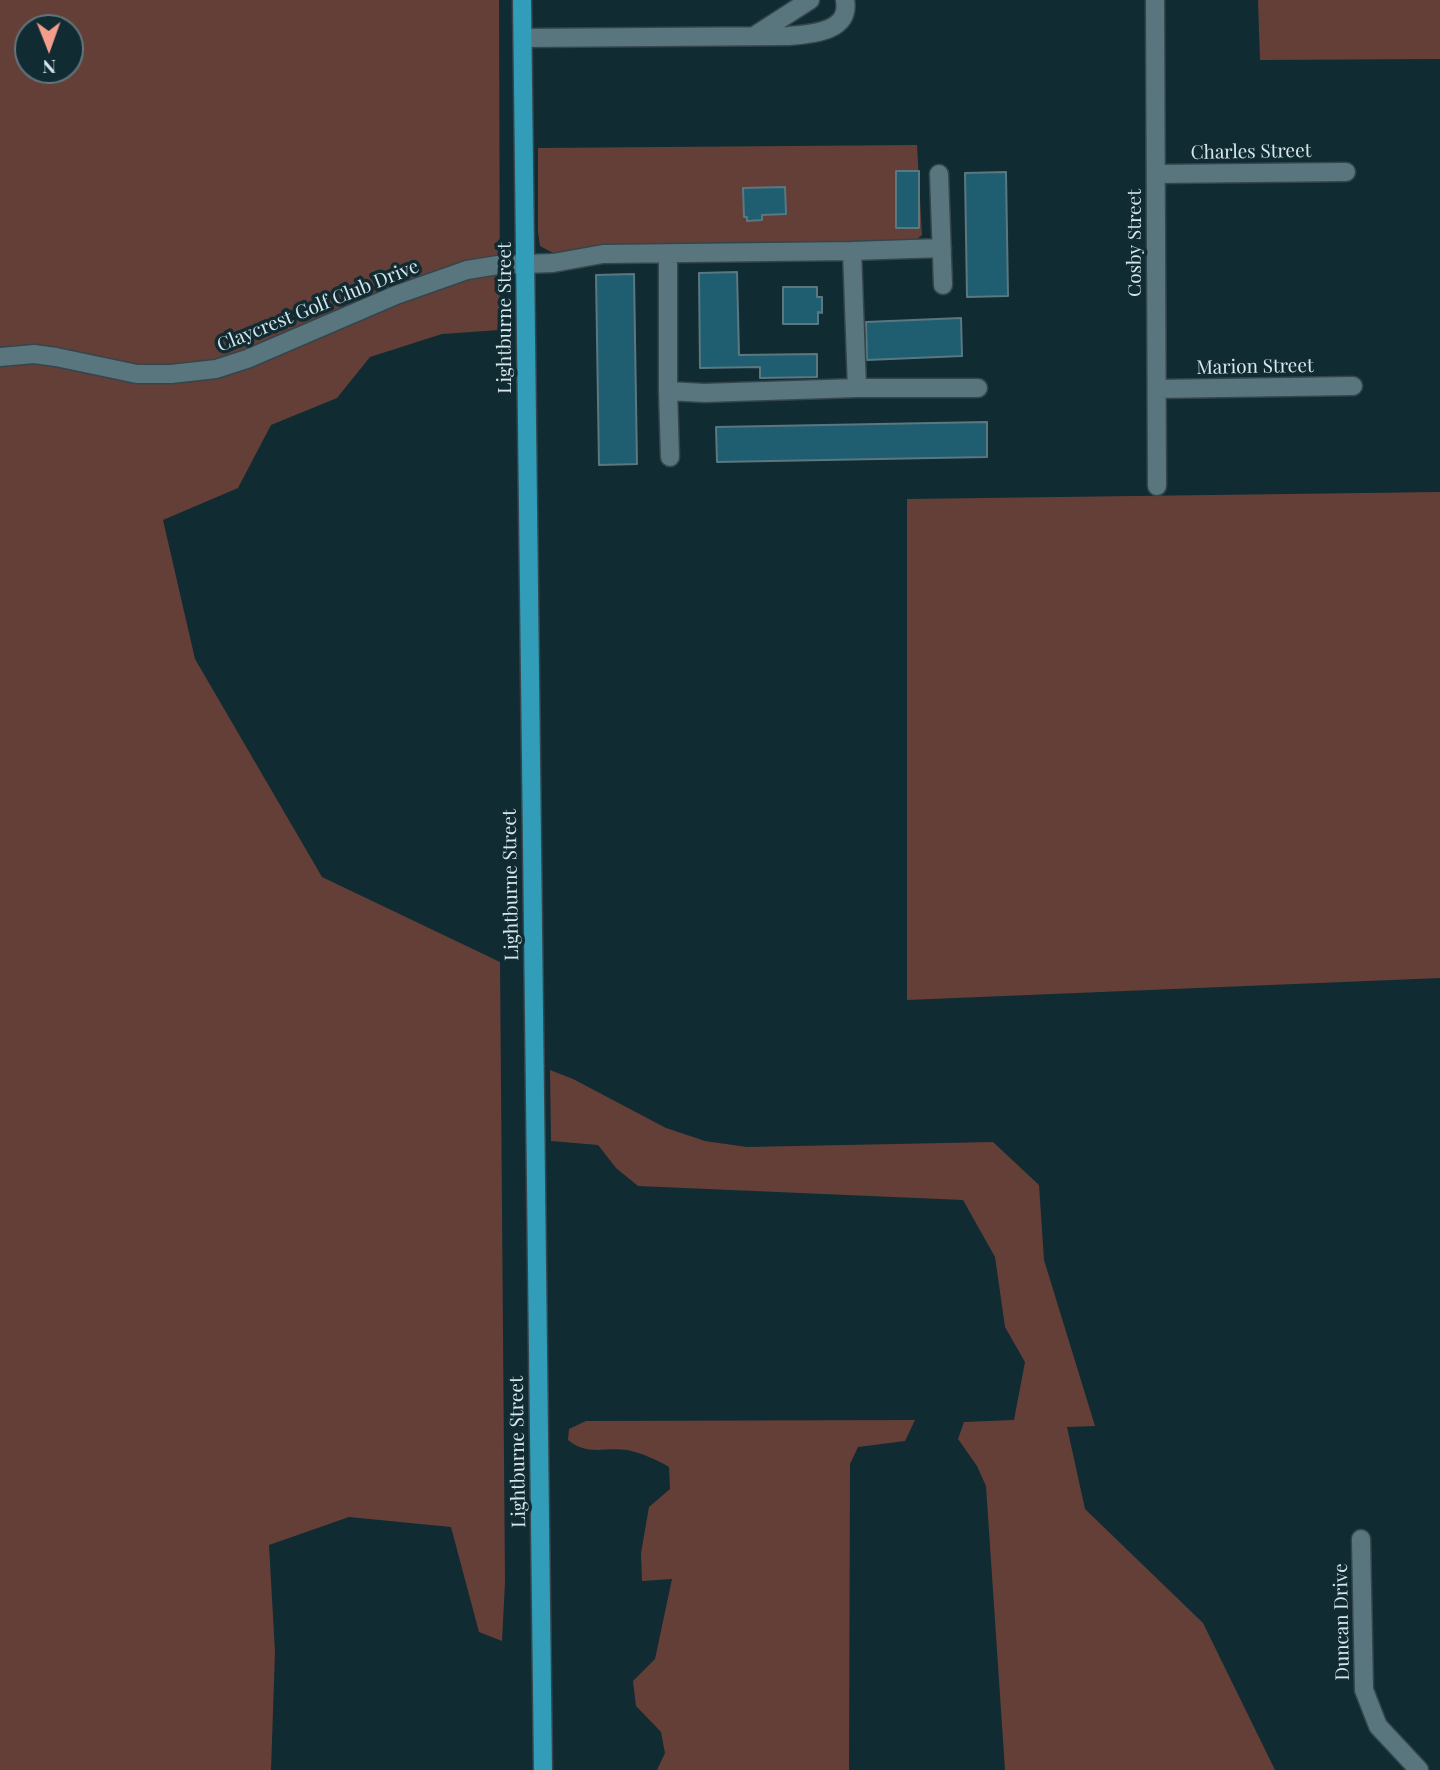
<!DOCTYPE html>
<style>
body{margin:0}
#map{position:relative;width:1440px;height:1770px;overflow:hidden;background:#112b33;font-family:"Playfair Display",serif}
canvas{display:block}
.north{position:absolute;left:14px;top:14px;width:70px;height:70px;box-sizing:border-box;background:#112b33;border:2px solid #60767d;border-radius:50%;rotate:179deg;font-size:19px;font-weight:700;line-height:28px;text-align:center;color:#d7e6eb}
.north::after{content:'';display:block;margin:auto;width:24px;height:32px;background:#f49d8d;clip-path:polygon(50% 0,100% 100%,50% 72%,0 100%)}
</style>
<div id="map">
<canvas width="1440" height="1770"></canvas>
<div class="north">N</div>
</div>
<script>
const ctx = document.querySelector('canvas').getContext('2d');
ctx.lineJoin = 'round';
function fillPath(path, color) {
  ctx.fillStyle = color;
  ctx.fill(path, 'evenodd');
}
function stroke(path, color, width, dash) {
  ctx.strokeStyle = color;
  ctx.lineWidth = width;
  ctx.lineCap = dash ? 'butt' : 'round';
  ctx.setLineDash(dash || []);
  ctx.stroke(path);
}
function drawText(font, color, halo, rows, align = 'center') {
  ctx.font = font + ' "Playfair Display",serif';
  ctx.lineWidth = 7;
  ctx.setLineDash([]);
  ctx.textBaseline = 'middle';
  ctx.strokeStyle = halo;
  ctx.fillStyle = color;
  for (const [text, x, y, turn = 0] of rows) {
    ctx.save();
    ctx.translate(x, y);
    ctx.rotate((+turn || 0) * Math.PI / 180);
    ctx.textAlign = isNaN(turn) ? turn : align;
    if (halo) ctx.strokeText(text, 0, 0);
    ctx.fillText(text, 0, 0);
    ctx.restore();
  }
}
fillPath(new Path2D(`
 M0,0h499l1,330 -58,4 -72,23 -33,41 -66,27 -33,63 -75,32 32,139 127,218 178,85 5,620 -3,59 -23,-9 -28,-105 -102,-10 -80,28 6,107 -4,118h-271zM28,28h42v42h-42z
 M1258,0h182v59l-180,1z
 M917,145l5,90 -9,7 -311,3 -49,8 -13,-7 -2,-14v-84z
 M1440,492v486l-533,22v-501z
 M550,1070l23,9 93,49 39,13 42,6 246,-5 46,43 5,75 51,166 -28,1 18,82 118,114 72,147h-270l-19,-284 -9,-20 -19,-27 6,-17 50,-2 11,-58 -20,-35 -10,-70 -32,-57 -325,-14 -22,-18 -18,-23 -47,-4z
 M915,1420l-10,21 -47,6 -8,17 -1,306h-192l8,-17 -4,-21 -25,-26 -3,-25 22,-22 17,-80 -30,2 -1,-28 8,-46 21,-18 -1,-22c-13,-8 -28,-14 -42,-17 -23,-3 -40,6 -59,-10l1,-11 17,-8z`), '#643f38');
const building = new Path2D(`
 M896,171h23v57h-23z
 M1006,172l2,124 -41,1 -2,-124z
 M785,187l1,27 -24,1v5l-15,1v-4h-3l-1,-29z
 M737,272l2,83 78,-1v23l-57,1v-11l-60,1 -1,-95z
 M634,274l3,190 -38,1 -3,-190z
 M783,287h34v10h5v16l-4,-1v12h-35z
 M961,318l1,38 -95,4 -1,-38z
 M987,422v35l-270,5 -1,-35z`);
fillPath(building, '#1e5e70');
stroke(building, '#5b7780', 2);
const minor = new Path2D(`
 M1155,0l2,486
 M754,36l56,-36
 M523,38l265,-2c23,-2 63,-4 57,-36
 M939,174l4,111
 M1156,174l190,-2
 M852,251l90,-3
 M0,357l34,-3 22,3 81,17h34l45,-5 31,-10 149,-64 71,-25 31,-5 55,-2 50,-9 249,-3 5,137 -153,5 -36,-2v-138
 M857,388h121
 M1157,389l196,-3
 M668,391l2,66
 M1361,1539l3,151 14,36 41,44`);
const major = new Path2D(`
 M522,0l21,1770`);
stroke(minor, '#34464c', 21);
stroke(major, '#34464c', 21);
stroke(minor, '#59757e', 18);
stroke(major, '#319db8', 18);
drawText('19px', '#d7e6eb', '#112b33', [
 ["Charles Street",1251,152,-1],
 ["Cosby Street",1135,243,-90],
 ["Claycrest Golf Club Drive",318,306,-22],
 ["Lightburne Street",505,318,-90],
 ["Marion Street",1255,367,-1],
 ["Lightburne Street",511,885,-91],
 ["Lightburne Street",518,1452,-91],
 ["Duncan Drive",1342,1622,-91]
]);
</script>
